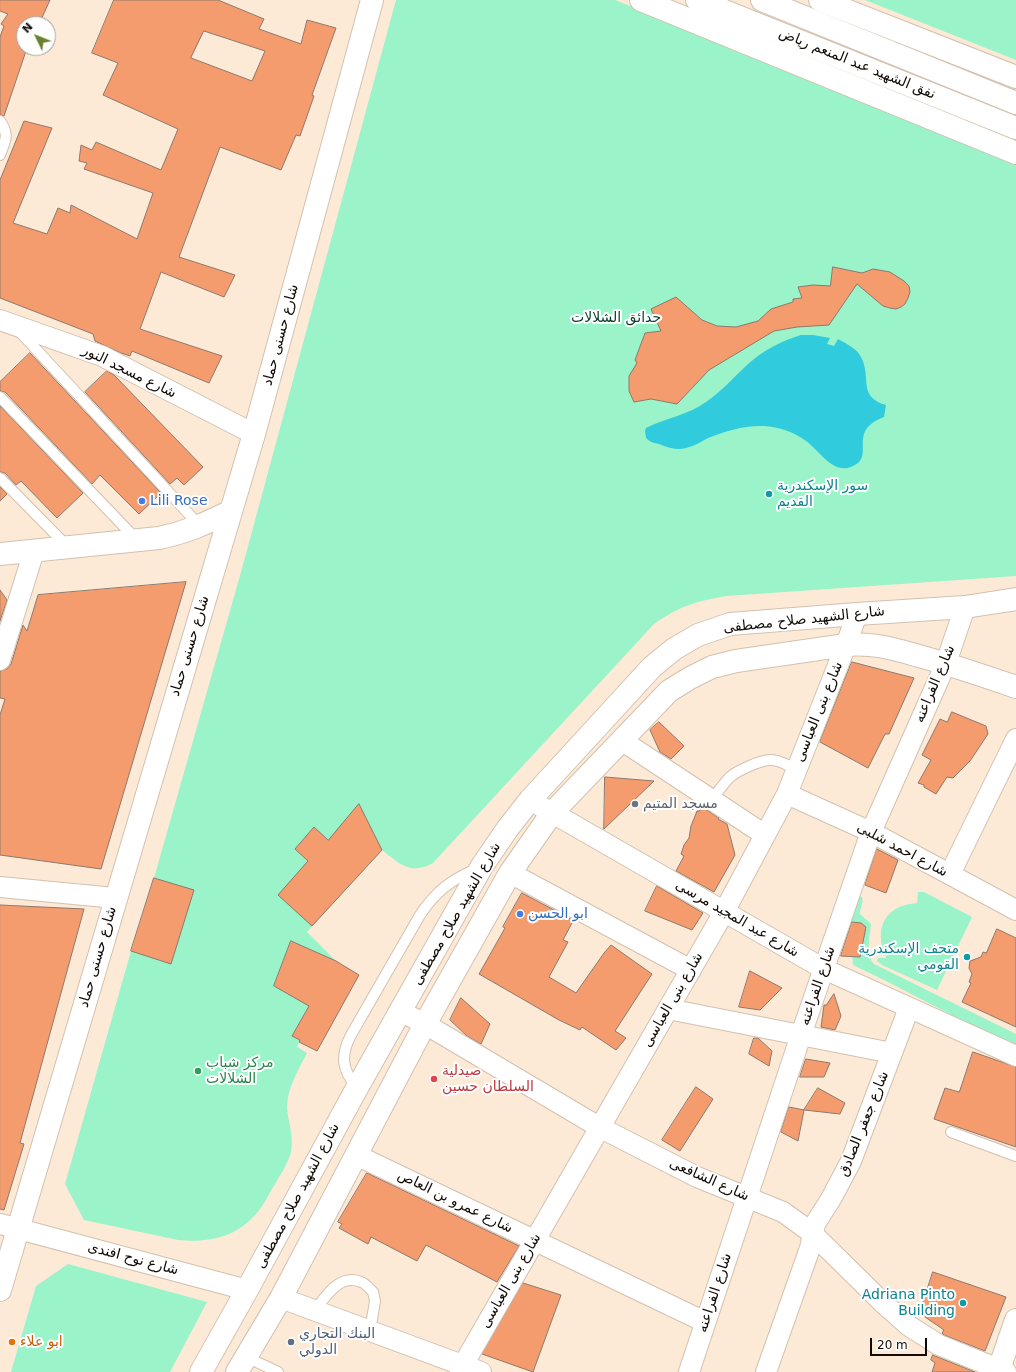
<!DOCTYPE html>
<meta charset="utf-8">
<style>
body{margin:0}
#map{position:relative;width:1016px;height:1372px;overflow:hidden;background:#fcead7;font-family:"DejaVu Sans",sans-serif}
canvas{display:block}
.north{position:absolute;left:16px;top:16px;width:40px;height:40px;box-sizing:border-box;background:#fff;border:1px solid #9f9d9b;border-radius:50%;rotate:313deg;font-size:11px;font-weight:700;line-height:16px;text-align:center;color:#100a05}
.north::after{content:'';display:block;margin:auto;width:14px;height:18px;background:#6c8030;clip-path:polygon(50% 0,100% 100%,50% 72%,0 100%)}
.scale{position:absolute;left:870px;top:1338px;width:57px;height:18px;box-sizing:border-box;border:2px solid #100a05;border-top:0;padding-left:5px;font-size:12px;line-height:14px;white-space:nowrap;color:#100a05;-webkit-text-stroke:3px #fff;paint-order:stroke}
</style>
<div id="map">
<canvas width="1016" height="1372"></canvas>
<div class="north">N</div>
<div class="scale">20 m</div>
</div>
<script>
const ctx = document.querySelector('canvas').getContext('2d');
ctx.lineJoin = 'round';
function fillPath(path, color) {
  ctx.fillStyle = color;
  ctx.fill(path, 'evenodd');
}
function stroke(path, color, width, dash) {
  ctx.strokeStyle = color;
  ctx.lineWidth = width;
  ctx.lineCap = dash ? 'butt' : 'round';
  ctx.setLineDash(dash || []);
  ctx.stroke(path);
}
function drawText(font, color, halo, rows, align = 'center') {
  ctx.font = font + ' "DejaVu Sans","Noto Naskh Arabic",sans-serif';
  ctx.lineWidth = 4;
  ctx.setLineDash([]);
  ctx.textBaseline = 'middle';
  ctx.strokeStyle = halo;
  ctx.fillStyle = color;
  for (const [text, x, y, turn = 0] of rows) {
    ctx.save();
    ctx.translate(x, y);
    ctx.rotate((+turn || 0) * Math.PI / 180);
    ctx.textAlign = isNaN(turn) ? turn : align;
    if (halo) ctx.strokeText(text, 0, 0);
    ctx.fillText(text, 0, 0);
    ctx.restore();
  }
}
fillPath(new Path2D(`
 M396,0h219l401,160v416l-289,20c-31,5 -47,10 -73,28l-221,239c-23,13 -34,0 -51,-13l-75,82 28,28 -43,75 8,5 -3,7 10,6c-8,16 -20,35 -20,54 1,16 7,27 4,45 -3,11 -10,22 -16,32 -7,11 -12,24 -22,33 -19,21 -48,26 -75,23l-94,-20 -19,-36 66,-233 23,-73 87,-306z
 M865,0h151v60z
 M918,892h6l48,25 -35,73 -55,-25 -5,-4 1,-3h7l1,-1c-13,-28 -1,-52 31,-54z
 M858,896l4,1c2,5 -2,11 -2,17l11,10c-1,12 -6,30 3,40l142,70v14l-130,-67 -33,-16 -1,-9 8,1 5,-26 2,-3 -7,-5 -4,3 -1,-3 -7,-1z
 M68,1264l139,38 -37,70h-159l25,-86z`), '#9af3c9');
fillPath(new Path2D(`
 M801,335h12l17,3 -3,6 7,2 4,-7c9,5 20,10 24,20 9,20 -4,38 24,46l-2,12c-8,3 -17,8 -20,17 -4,13 5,26 -13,33 -19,7 -32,-17 -45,-26 -12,-9 -27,-14 -42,-15 -19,-1 -39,5 -56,12 -9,5 -17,10 -28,11 -7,0 -14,-2 -21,-5 -5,-1 -9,-2 -13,-6l-1,-7 1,-3c20,-10 42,-13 60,-26 15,-10 27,-24 41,-37 15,-14 34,-24 54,-30z`), '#31cbde');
const building = new Path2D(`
 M0,0h50l-11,24h-15v24h3l-23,68 -4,-1v-78l4,-11 -3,-2 7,-10 -8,-3z
 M114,0h104l46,19 -5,10 42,15 6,-24 29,8 -24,67 2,1 -14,40 -4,-1 -15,35 -61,-23 -41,110 56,18 -11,22 -63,-25 -21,57 82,27 -13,27 -77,-32 -2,5 -9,-3 -26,-12 -2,-7 -93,-36v-118l24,-59 28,7 -39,95 34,11 11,-26 12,5 1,-8 66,34 16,-46 -69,-24 3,-6 -8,-2 2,-16 11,5 4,-8 65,28 17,-41 -75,-34 15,-32 -26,-10zM204,31l61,20 -13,30 -61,-23z
 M833,267l29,6 11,-4 17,3 14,9 5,5 1,6 -2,6 -3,6 -4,3 -5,2 -6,-1 -7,-2 -26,-22 -28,41 -32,2 -23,4 -65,39 -32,34 -26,-5 -17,3 -5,-11v-15l8,-13 -2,-3 10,-27 16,-2 -10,-22 25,-12 26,23 15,6 19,1 22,-6 13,-12 22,-7v-3l9,-1 -4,-11 15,-2 17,1z
 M30,353l131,140 -22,21 -39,-39 -8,9 -87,-92 -5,-1v-9z
 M107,371l7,4 89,92 -19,18 -7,-7 -7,6 -85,-92z
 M0,406l83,87 -26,25 -36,-37 -5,4 -11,-12 -5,-1z
 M0,487l7,7 -7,7z
 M186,582l-85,287 -101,-14v-140l5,-16 -5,-1v-27l7,-2 4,-5 12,-39 4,6 11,-36z
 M0,590l7,10 -7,21z
 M852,662l62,16 -25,56h-4l-17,34 -48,-26z
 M952,712l34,14 2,8 -18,27 -17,17 -6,-1 -11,17 -12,-7v-2l-6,-2 13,-23 -9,-5 18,-36 7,3z
 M659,722l25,24 -13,13 -11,-7 -10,-22z
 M605,777l49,4 -50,48z
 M359,804l23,46 -70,76 -34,-31 30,-34 -13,-12 19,-22 14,13z
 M702,807l17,11 -1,1 9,5 8,31 -21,37 -38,-21 8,-15 -3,-2 3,-9 5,-7 2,-12 6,-15h2z
 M877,849l21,11 -12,33 -21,-8z
 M154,878l40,12 -23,74 -40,-13z
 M657,886l46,27 -11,17 -47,-19z
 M522,893l49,26v1l2,1 -10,19 5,2 -19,35 27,16 28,-40 7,-8 41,29 -37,57 11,7 -10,12 -34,-23 -2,3 -21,-10 -80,-46 26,-46 -2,-1z
 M0,905l84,4 -64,234 4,1 -20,66 -4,-1z
 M852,922l9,1 5,4 -6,30 -19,-1z
 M997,929l19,9v89l-54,-25 9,-19 -2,-1 3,-8 -3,-6 1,-7 11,-4 2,-5 3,1z
 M291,941l45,20 23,14 -42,76 -18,-9 1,-2 -8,-4 17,-30 -35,-20z
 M750,971l32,17 -22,22 -21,-3z
 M834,994l7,22 -6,14 -14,-3 3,-22h2z
 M461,998l29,26 -9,20 -14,-8 -17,-16z
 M754,1038h4l14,13 -3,15 -20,-12z
 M973,1052l43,15v80l-82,-28 11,-31 14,4z
 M806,1059l24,4 -6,14h-24z
 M696,1087l17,12 -33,52 -18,-11z
 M818,1088l27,15 -5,11 -36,-4z
 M789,1107l15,3 -6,31 -17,-9z
 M367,1173l152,73 -22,36 -71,-37 -9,16 -46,-24 -3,7 -29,-16 3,-4 -4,-2z
 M933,1272l73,25 -21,54 -41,-16 -2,-2 2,-3 -19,-13 -4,-8z
 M523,1283l38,12 -28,77 -51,-18z
 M933,1355l2,1 40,16h-43l3,-9 -4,-3z`);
fillPath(building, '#f59c6f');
stroke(building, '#8e786d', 1);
const service = new Path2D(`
 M0,121c10,14 5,20 0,34
 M20,332l180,194
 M0,397l137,143
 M0,478l67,68
 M712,799c6,-7 11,-15 18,-22 7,-6 30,-17 40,-17 9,-1 18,6 26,9
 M357,1088c-15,-18 -17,-32 -6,-53l69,-120c16,-24 31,-35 56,-46
 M951,1132l65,24
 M315,1310c11,-14 25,-37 46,-28 4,1 9,7 12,10l2,9 -5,30
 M246,1357l32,15`);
const minor = new Path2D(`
 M0,320l102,36 152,78
 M0,660l34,-109
 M621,740l144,95
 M787,794l84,38 145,78
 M530,800l294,169 192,87
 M510,873l181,97
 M950,874l66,-135
 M0,887l115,11
 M668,1009l224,44
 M400,1011l25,13 174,103 98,50 86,35 29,21 70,69 27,24 30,19 67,27
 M356,1155l349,167
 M0,1224l247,66
 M281,1298l200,74
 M460,1372l3,-7 261,-453 63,-118 59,-149 11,-31
 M689,1372l112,-337 70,-203 75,-169 19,-56
 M766,1372l44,-124 5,-24 17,-27 19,-36 58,-153`);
const secondary = new Path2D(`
 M0,554l159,-16c28,-6 46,-14 72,-27
 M0,1290l254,-856 118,-434
 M201,1372l46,-82 110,-202 125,-222 26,-38 22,-28 122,-133 22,-18 24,-14 32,-11 127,-10 108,-7 51,-8
 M237,1372l44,-74 144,-274 85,-151 42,-60 117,-122 21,-13 22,-11 24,-6 110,-16c29,-2 45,3 73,11 33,9 65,20 97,31`);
const primary = new Path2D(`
 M998,1372l18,-52`);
const trunk = new Path2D(`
 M641,0l375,153
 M820,0l196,77`);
const motorway = new Path2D(`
 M697,0l319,128
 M762,0l254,103`);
stroke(service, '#d3c1af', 12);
stroke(minor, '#d3c1af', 22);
stroke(secondary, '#d3c1af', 24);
stroke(primary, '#d3c1af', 24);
stroke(trunk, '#d3c1af', 24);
stroke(motorway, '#d3c1af', 24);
stroke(service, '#fff', 10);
stroke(minor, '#fff', 20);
stroke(secondary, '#fff', 22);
stroke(primary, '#fff', 22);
stroke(trunk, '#fff', 22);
stroke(motorway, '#fff', 22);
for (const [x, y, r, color] of [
 [769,494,4,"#0f9aa8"],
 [142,501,4,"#3f7fe0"],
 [635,804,4,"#6b7280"],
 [520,914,4,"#3f7fe0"],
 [967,957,4,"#0f9aa8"],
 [198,1071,4,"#2e9e5b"],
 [434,1079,4,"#e0444e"],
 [963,1303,4,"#0f9aa8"],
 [12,1342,4,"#e8710a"],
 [291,1342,4,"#5c6f8a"]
]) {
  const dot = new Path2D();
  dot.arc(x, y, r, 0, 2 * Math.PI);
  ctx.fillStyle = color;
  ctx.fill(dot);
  stroke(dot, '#fff', 1.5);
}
drawText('14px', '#100a05', '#fff', [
 ["نفق الشهيد عبد المنعم رياض",857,64,22],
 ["شارع حسنى حماد",281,335,-75],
 ["شارع مسجد النور",129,372,26],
 ["شارع الشهيد صلاح مصطفى",804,620,-6],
 ["شارع حسنى حماد",190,646,-73],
 ["شارع الفراعنه",935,684,-67],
 ["شارع بنى العباسى",819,712,-68],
 ["شارع احمد شلبى",902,850,28],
 ["شارع الشهيد صلاح مصطفى",457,914,-60],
 ["شارع عبد المجيد مرسى",737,919,30],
 ["شارع حسنى حماد",98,957,-74],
 ["شارع الفراعنه",818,986,-71],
 ["شارع بنى العباسى",673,1000,-60],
 ["شارع جعفر الصادق",864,1124,-68],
 ["شارع الشافعى",709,1180,24],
 ["شارع الشهيد صلاح مصطفى",298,1196,-62],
 ["شارع عمرو بن العاص",455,1202,26],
 ["شارع نوح افندى",133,1259,15],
 ["شارع بنى العباسى",511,1281,-60],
 ["شارع الفراعنه",715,1293,-72]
]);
drawText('14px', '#0c3d2a', '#fff', [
 ["حدائق الشلالات",616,318]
]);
drawText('14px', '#0d838f', '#fff', [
 ["سور الإسكندرية",777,486,"left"],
 ["القديم",777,502,"left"],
 ["متحف الإسكندرية",959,949],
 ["القومي",959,965],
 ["Adriana Pinto",955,1295],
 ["Building",955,1311]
], 'right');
drawText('14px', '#366cbe', '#fff', [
 ["Lili Rose",150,501],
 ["ابو الحسن",528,914]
], 'left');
drawText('14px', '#5b616d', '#fff', [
 ["مسجد المتيم",643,804]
], 'left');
drawText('14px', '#27864d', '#fff', [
 ["مركز شباب",206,1063],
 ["الشلالات",206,1079]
], 'left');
drawText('14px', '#be3a42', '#fff', [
 ["صيدلية",442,1071],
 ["السلطان حسين",442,1087]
], 'left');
drawText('14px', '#4e5e75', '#fff', [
 ["البنك التجاري",299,1334],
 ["الدولي",299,1350]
], 'left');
drawText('14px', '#c56008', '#fff', [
 ["ابو علاء",20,1342]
], 'left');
</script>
